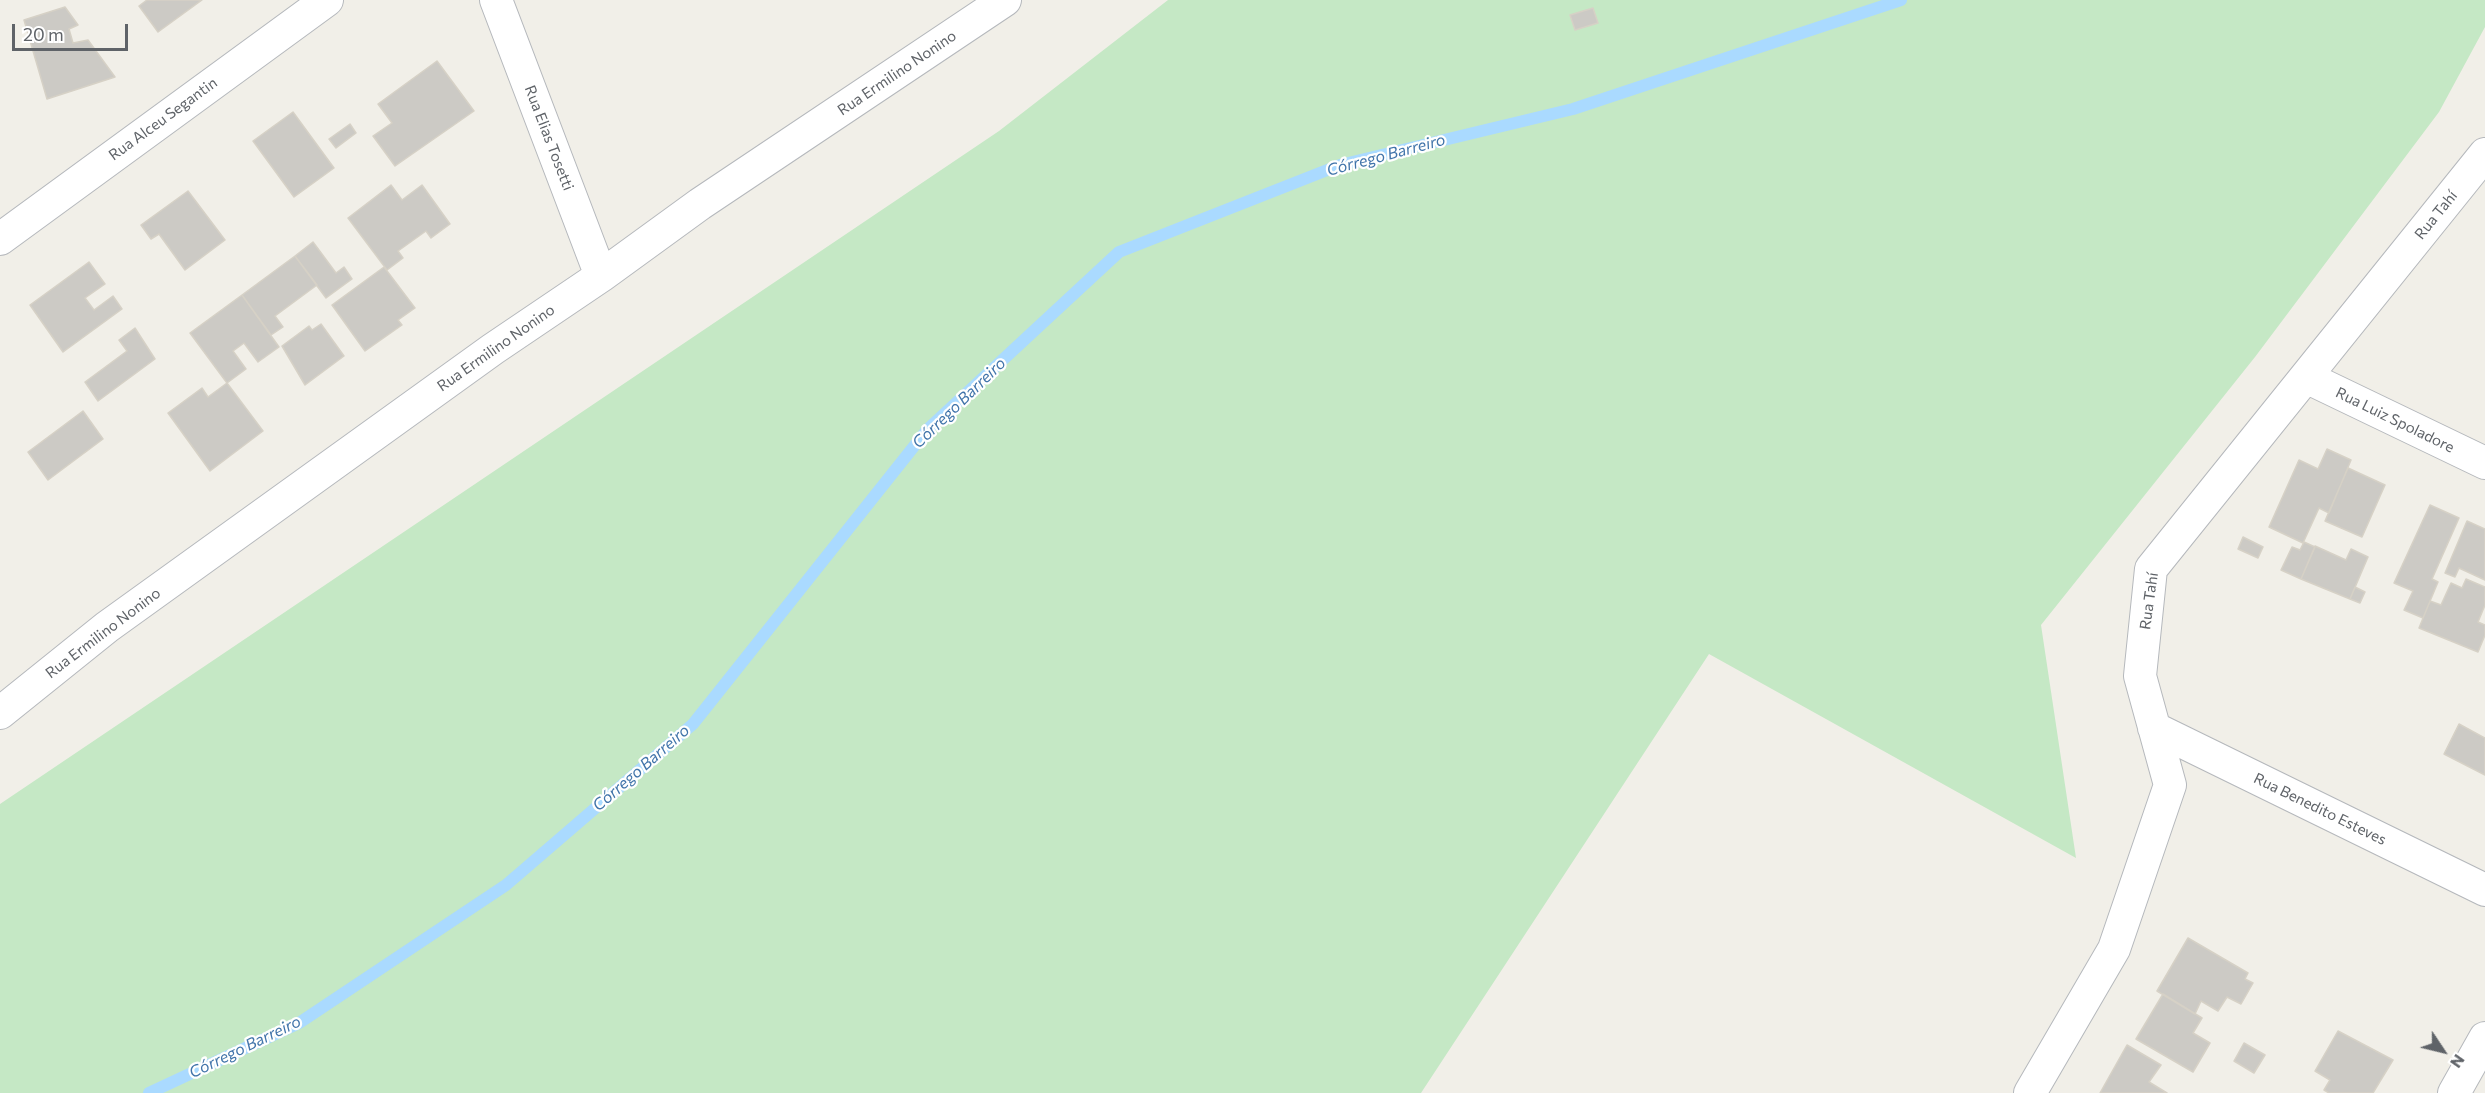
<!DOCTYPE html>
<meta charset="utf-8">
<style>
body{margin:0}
#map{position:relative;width:2485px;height:1093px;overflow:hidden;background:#f1efe8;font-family:Commissioner,sans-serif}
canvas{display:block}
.north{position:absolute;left:2413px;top:1021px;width:60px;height:60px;-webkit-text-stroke:4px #fff;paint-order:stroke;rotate:125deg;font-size:16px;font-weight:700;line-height:24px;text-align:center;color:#5f6368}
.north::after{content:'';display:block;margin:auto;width:21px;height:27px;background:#5f6368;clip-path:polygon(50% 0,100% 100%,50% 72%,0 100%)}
.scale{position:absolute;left:12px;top:24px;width:116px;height:27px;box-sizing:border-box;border:3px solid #5f6368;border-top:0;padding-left:8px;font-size:18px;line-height:21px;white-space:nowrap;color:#5f6368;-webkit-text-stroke:4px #fff;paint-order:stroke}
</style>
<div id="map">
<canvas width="2485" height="1093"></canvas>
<div class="north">N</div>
<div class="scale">20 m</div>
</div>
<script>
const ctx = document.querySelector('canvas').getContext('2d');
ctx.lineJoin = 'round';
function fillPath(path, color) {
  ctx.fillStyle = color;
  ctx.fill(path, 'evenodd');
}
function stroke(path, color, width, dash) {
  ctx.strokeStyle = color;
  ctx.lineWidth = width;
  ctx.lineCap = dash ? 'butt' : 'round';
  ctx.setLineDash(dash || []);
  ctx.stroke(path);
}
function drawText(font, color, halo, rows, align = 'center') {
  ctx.font = font + ' Commissioner,sans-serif';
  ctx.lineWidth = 4.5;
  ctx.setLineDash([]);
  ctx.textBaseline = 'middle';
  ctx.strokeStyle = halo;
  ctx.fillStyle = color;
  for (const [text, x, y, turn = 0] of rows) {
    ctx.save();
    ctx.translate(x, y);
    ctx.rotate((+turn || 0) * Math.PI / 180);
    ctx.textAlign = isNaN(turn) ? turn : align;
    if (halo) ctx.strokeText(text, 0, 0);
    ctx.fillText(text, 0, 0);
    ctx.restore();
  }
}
fillPath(new Path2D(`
 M1168,0h1317v27l-46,85 -184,245 -214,268 35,233 -367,-204 -288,439h-1421v-289l999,-673z`), '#c5e8c5');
stroke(new Path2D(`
 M149,1093l150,-70 207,-138 187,-161 234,-294 192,-178 221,-87 233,-56 328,-109`), '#aadaff', 12);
const building = new Path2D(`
 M147,0h55l-44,32 -19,-26z
 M65,7l13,18 -9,4 4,14 15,-3 27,37 -68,22 -23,-79z
 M1593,8l5,15 -23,7 -5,-15z
 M437,61l37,50 -79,55 -22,-30 19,-13 -14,-19z
 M293,112l41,56 -40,29 -41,-56z
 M350,124l6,9 -20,15 -7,-9z
 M391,185l11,15 20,-15 28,39 -19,14 -5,-7 -28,20 5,7 -16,12 -39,-52z
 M188,191l37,49 -40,30 -26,-36 -8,5 -10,-14z
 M313,242l23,31 8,-6 8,12 -26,19 -31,-42z
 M295,256l22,29 -42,31 8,11 -12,8 -29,-40z
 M89,262l16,22 -20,14 9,12 19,-14 9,13 -59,43 -33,-47z
 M384,267l31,41 -17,12 4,5 -37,26 -33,-46z
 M242,295l37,52 -21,15 -14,-19 -11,8 13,18 -19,14 -37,-50z
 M321,324l23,32 -39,29 -23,-39 27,-20 3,4z
 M135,328l20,31 -57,42 -13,-19 42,-31 -8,-11z
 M227,383l36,48 -53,40 -42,-58 34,-25 6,9z
 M83,411l20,28 -55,41 -20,-28z
 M2327,449l24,11 -22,53 -10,-5 -16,35 -34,-16 30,-67 19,9z
 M2348,468l37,17 -23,52 -37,-16z
 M2430,505l29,13 -27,61 6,3 -15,36 -19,-8 9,-19 -19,-8z
 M2467,521l18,8v51l-26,-12 -4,9 -10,-4z
 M2243,537l20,10 -5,11 -20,-9z
 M2304,542l11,5 -14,32 -20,-9 11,-23 8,3z
 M2315,546l31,14 5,-11 17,8 -18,42 -49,-20z
 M2466,579l19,8v18l-7,17 7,3v10l-7,17 -59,-24 11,-27 11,4 10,-22 11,5z
 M2355,587l10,5 -5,11 -10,-4z
 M2459,724l26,14v37l-41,-21z
 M2188,938l60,35 -3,6 8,4 -12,21 -14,-7 -9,14 -17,-10 -6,13 -38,-23z
 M2163,994l39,24 -9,15 17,10 -17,29 -57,-33z
 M2338,1031l55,29 -20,33h-44l-5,-3 6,-10 -15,-9z
 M2244,1043l21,12 -11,18 -20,-12z
 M2127,1045l34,20 -12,17 18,11h-67z`);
fillPath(building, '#cccac5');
stroke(building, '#d6d1c6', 1.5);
const minor = new Path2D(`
 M496,0l105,276
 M0,239l327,-239
 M2306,377l179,86
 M0,713l107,-86 386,-278 108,-73 99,-72 305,-204
 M2154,728l331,162
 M2030,1093l84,-144 56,-164 -30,-109 11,-107 334,-415
 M2454,1093l31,-55`);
stroke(minor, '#b5b8bc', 34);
stroke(minor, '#fff', 32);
drawText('15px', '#5f6368', '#fff', [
 ["Rua Ermilino Nonino",897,73,-34],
 ["Rua Alceu Segantin",163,119,-36],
 ["Rua Elias Tosetti",549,138,69],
 ["Rua Tahí",2436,215,-51],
 ["Rua Ermilino Nonino",496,348,-35],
 ["Rua Luiz Spoladore",2395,420,26],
 ["Rua Tahí",2149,601,-82],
 ["Rua Ermilino Nonino",103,633,-37],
 ["Rua Benedito Esteves",2320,809,26]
]);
drawText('italic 16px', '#4174aa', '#fff', [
 ["Córrego Barreiro",1386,155,-15],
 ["Córrego Barreiro",959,403,-44],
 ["Córrego Barreiro",641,768,-41],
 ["Córrego Barreiro",245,1047,-26]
]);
</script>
